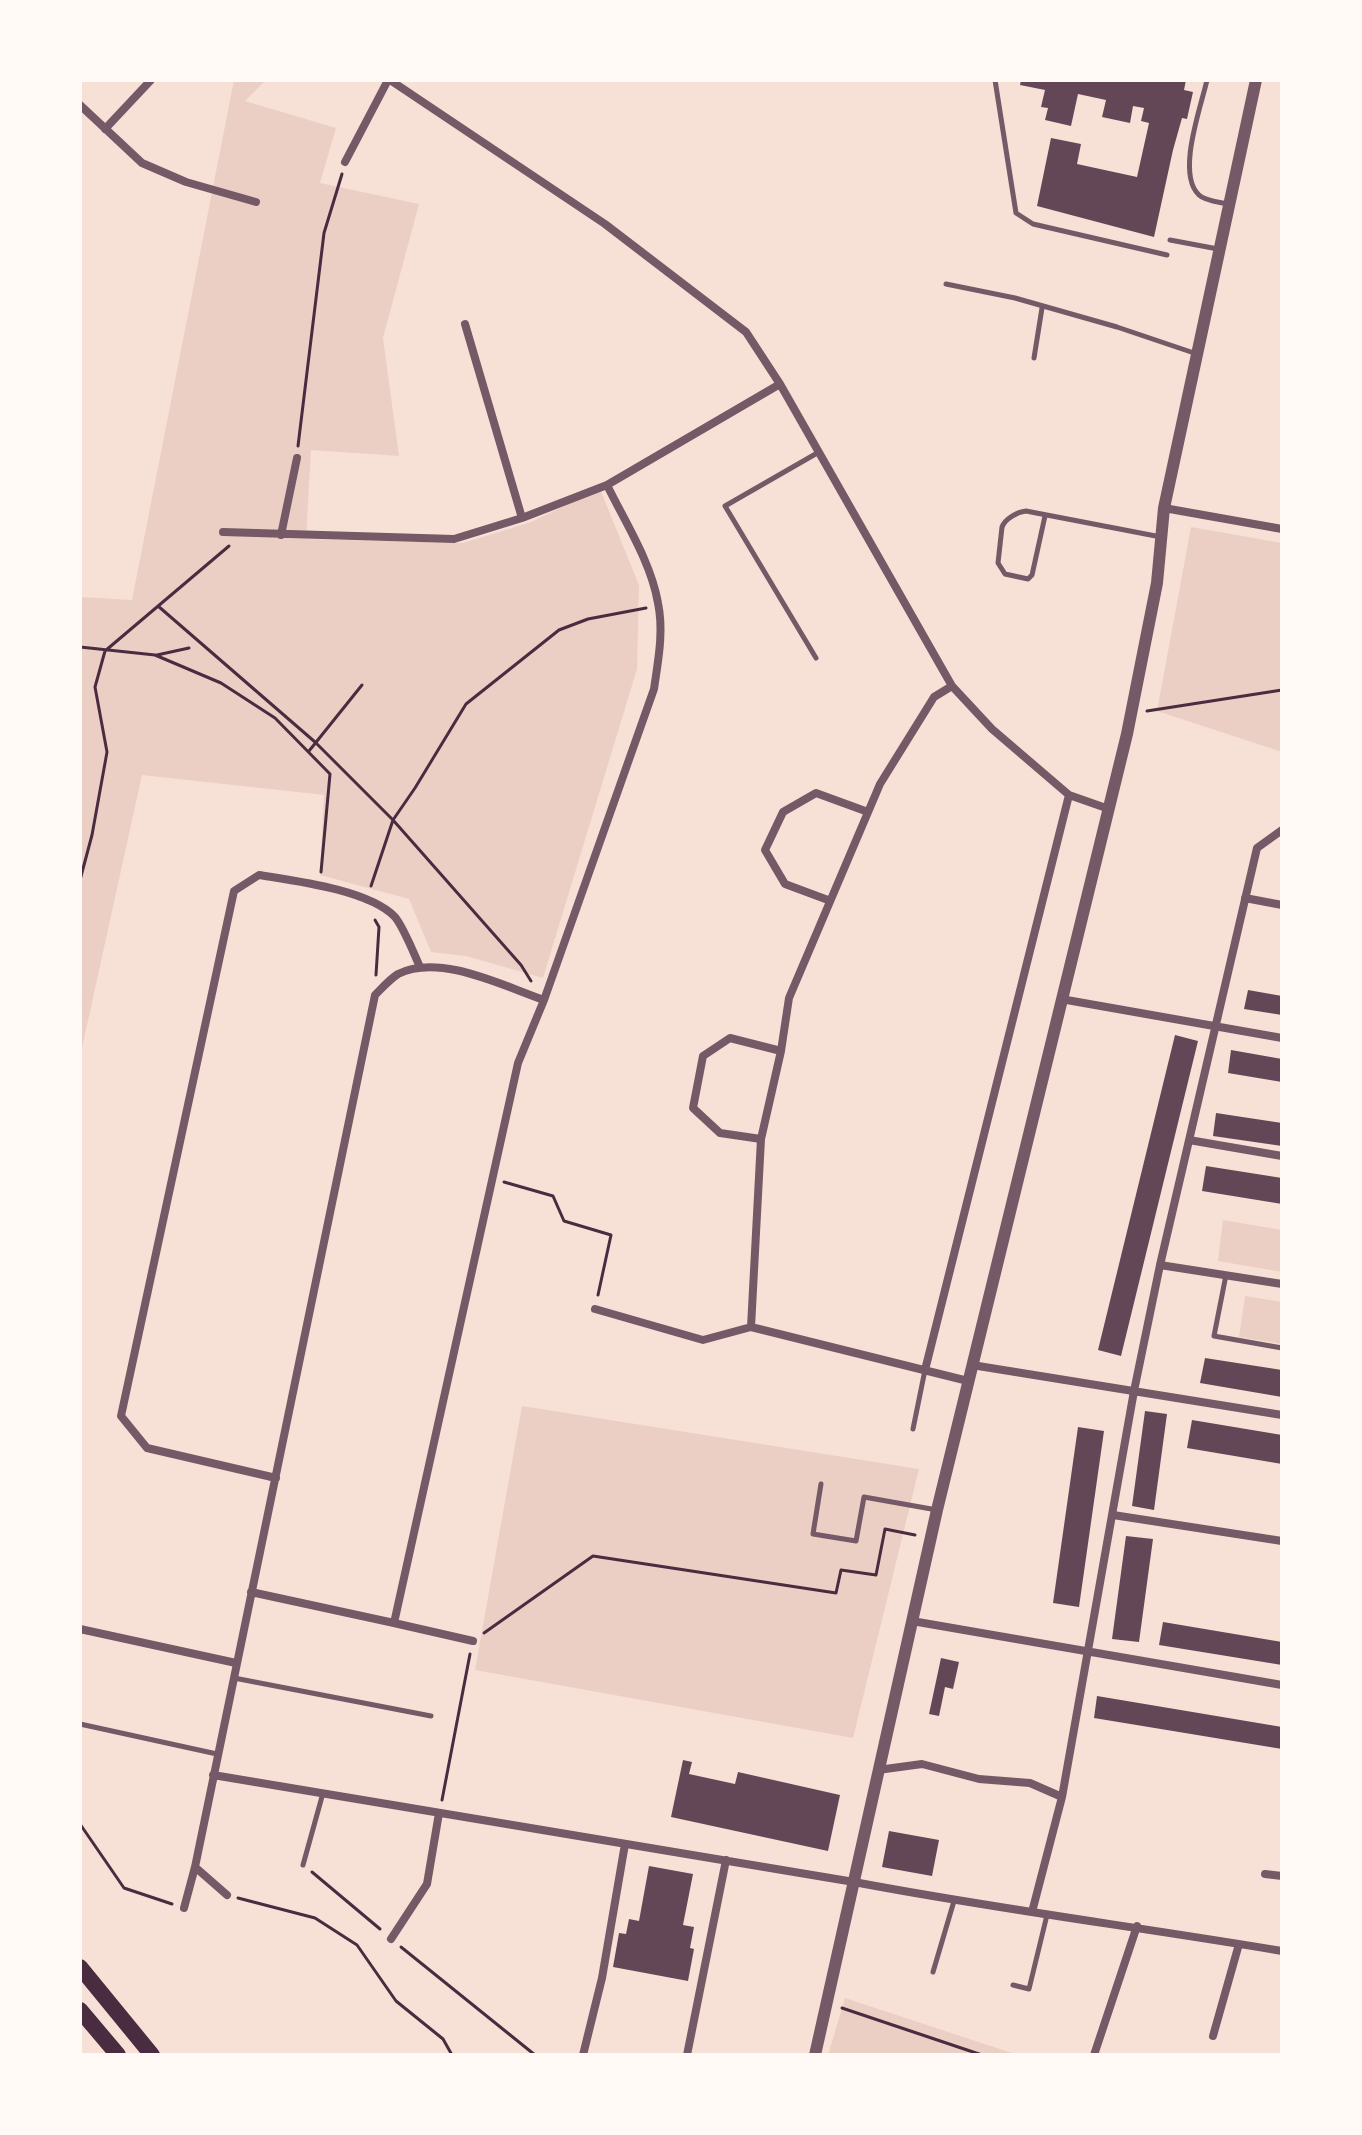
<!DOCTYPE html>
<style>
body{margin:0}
#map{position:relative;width:1362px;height:2135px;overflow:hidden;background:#f7e1d7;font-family:"PT Sans Narrow",sans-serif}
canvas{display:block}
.frame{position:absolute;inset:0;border:82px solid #fffaf5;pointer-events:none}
</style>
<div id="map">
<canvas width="1362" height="2135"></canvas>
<div class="frame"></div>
</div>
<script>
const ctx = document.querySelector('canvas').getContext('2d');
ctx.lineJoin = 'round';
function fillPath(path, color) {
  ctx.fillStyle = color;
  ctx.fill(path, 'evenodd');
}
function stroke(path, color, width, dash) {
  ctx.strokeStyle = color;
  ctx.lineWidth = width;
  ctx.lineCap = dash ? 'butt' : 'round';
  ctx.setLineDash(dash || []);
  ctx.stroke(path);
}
fillPath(new Path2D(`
 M234,80h32l-21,21 91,27 -16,55 99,21 -36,134 16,118 -88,-6 -5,89 157,4 68,-21 69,-33 39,96 -2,84 -94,309 -77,-22 -35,-4 -22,-53 -89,-24 4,-80 -182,-20 -62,282v-460l52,3z
 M1191,527l91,16v209l-125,-41z
 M1223,1220l59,10v42l-64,-11z
 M1245,1296l37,6v42l-43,-7z
 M522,1406l397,63 -66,269 -378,-68z
 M845,1998l173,57h-190z`), '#ebcfc5');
fillPath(new Path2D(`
 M1021,80h165l-2,10 9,2 -6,27 -5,-1 -9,32 -19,87 -117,-31 14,-68 30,6 -4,20 60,13 12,-54 -8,-2 3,-13 -11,-2 -3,17 -28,-6 4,-17 -28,-6 -7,32 -26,-6 3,-12 -7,-1 4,-17 -25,-5z
 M1248,990l34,6v19l-38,-6z
 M1175,1035l23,6 -77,315 -23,-6z
 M1231,1050l51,9v23l-54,-9z
 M1216,1113l66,10v23l-69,-10z
 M1206,1166l76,12v26l-80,-13z
 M1205,1358l77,12v27l-82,-14z
 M1145,1411l22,3 -13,96 -22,-4z
 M1192,1420l90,15v29l-95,-16z
 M1078,1427l26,4 -25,176 -26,-4z
 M1126,1536l27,3 -14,103 -27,-3z
 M1163,1622l119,20v23l-123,-20z
 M941,1658l18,4 -6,27 -8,-2 -6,29 -10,-2z
 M1097,1696l185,31v22l-188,-31z
 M683,1760l9,2 -3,12 46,10 3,-12 102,23 -12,56 -157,-34z
 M889,1831l50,9 -7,36 -50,-9z
 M649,1866l44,8 -10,51 11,2 -4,21 4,1 -6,32 -75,-14 6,-34 7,1 3,-15 10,2z`), '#644757');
stroke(new Path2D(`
 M298,446l26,-213 18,-59
 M158,606l157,136 78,78 128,145 10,16
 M80,647l75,8 66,28 54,35 55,56 -9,98
 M157,655l32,-7
 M1147,711l135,-21
 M309,751l53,-66
 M80,880l12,-45 15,-83 -12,-65 10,-36 124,-105
 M371,886l22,-66 22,-32 51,-84 93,-74 29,-11 58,-11
 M375,920l4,7 -3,48
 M504,1182l49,14 11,25 47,14 -13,60
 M484,1633l109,-77 243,37 5,-23 35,5 9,-46 30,6
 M442,1800l28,-146
 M80,1824l44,64 48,16
 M312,1872l68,57
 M238,1898l77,20 42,27 39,56 47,38 9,16
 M401,1947l134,108
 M842,2008l140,47`), '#4a2c40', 3);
stroke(new Path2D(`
 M995,80l21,133 17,11 134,31
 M1207,80c-6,27 -31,94 -8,115 6,6 20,7 29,9
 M1170,240l48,9
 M946,284l69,14 102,29 80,27
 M1034,358l8,-50
 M1045,516l-13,59 -4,4 -23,-5 -7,-11 4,-36c3,-8 15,-15 24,-16l135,26
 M816,658l-91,-152 94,-54
 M1226,1275l-12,61 68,12
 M913,1429l12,-59
 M821,1484l-8,50 43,7 8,-44 73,13
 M234,1678l197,38
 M80,1724l137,30
 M303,1865l20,-72
 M933,1972l21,-71
 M1013,1985l16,4 18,-74`), '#755966', 5);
stroke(new Path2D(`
 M390,80l215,144 141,108 34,52 172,302 40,43 77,66 40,14
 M80,105l62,58 44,19 70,20
 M105,129l46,-49
 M345,162l43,-82
 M465,324l57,194
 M1164,508l118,21
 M223,532l231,7 68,-21 85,-33 173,-101
 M281,535l16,-77
 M1245,898l37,7
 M828,900l-43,-16 -20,-34 18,-38 33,-19 52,19
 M1061,999l221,39
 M761,1139l-41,-6 -27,-25 10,-52 27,-18 51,13
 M1189,1140l93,16
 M1160,1265l122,19
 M595,1309l108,31 48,-13 217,54
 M751,1327l10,-188 20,-88 8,-53 91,-214 54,-87 18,-11
 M972,1365l310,50
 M925,1370l144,-575
 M276,1478l-129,-30 -26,-32 113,-525 25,-16c37,6 110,15 136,42 9,11 19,37 25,50
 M1113,1515l169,26
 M251,1592l143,31 124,-560 26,-63 110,-311c4,-28 10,-57 4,-86 -7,-41 -33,-81 -51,-118
 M912,1621l370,64
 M394,1623l79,18
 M80,1629l156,34
 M878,1770l44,-6 57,15 51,4 32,14
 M213,1775l641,107c142,27 285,45 428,69
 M195,1867l32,28
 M1265,1874l17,2
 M184,1908l11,-41 180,-872c7,-7 15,-16 23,-21 42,-21 105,12 146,26
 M1032,1912l30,-115 72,-406 26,-126 97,-417 25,-18
 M391,1939l36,-55 12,-71
 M1213,2036l26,-92
 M583,2055l19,-77 23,-134
 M687,2055l39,-195
 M1094,2055l43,-129`), '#755966', 8);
stroke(new Path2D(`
 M815,2055l122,-545 190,-776 30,-151 7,-75 92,-428`), '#755966', 12);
stroke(new Path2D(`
 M80,1967l72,88
 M80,2010l38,45`), '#4a2c40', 16);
</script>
